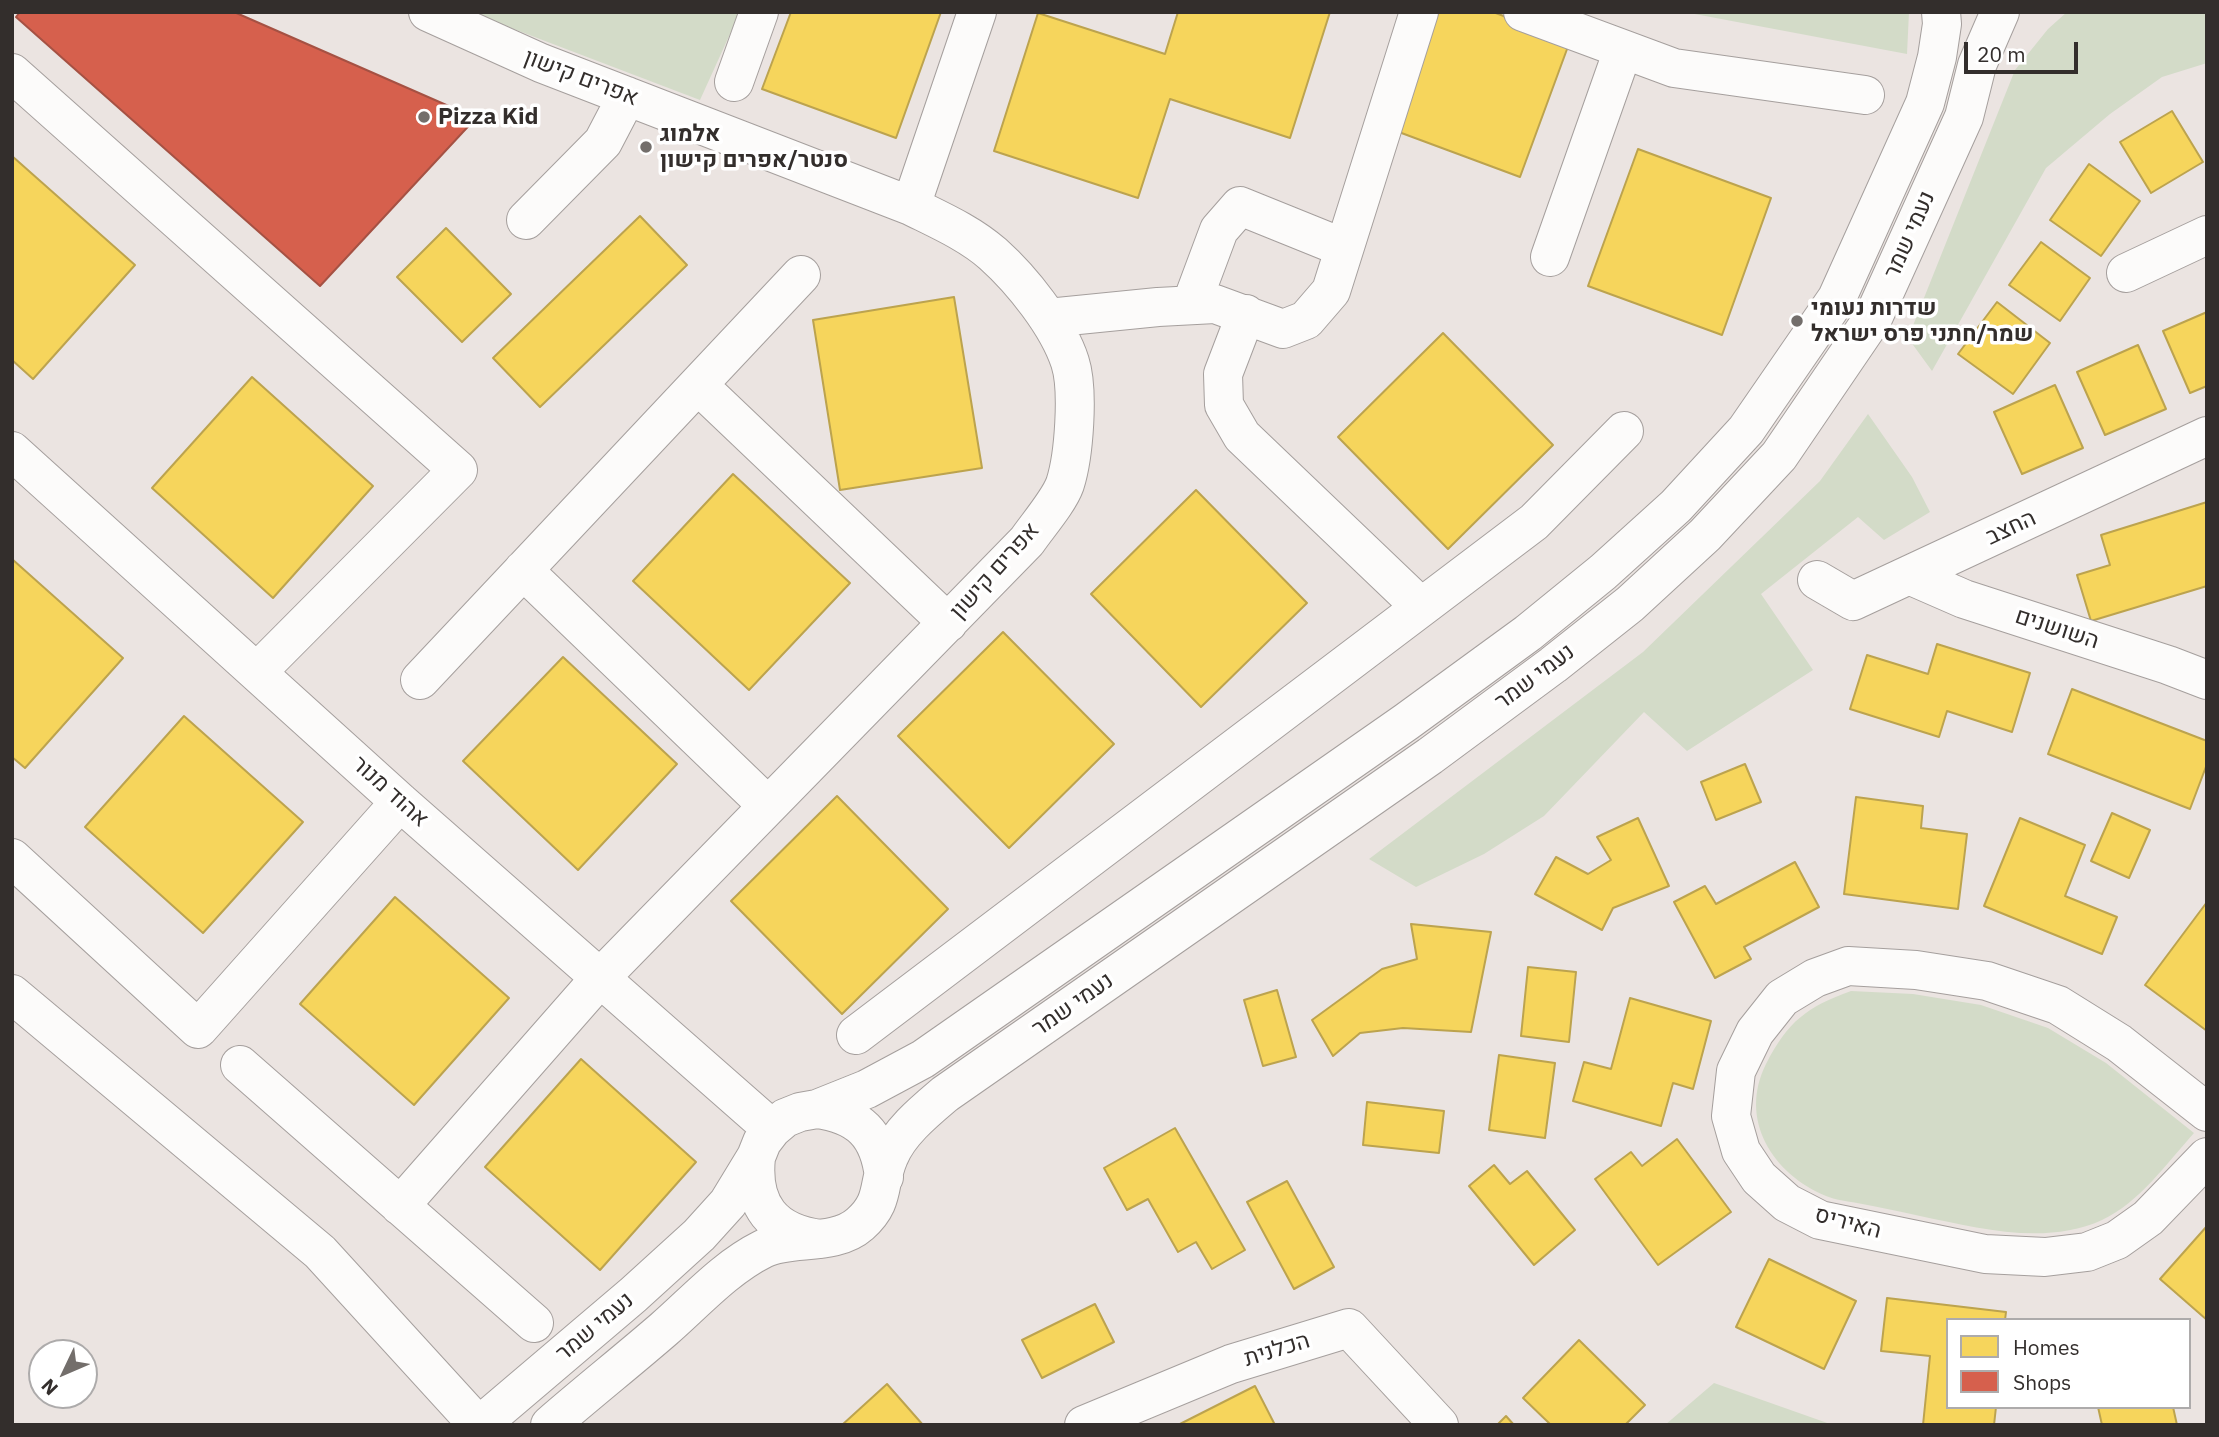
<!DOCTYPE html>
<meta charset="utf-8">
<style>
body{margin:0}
#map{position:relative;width:2219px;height:1437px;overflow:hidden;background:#ebe4e1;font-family:"IBM Plex Sans",sans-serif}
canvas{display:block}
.frame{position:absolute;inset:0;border:14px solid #332e2c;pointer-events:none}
.legend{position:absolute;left:1946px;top:1318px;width:245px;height:91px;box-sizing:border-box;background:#fff;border:2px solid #adabab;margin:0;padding:9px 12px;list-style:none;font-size:21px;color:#332e2c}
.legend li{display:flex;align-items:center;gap:14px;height:35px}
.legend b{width:35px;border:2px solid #adabab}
.north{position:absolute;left:28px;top:1339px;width:70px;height:70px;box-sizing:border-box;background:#fff;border:2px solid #adabab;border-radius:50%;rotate:226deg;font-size:19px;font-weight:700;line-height:28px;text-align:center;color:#332e2c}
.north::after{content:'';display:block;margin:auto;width:24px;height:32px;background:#736e6b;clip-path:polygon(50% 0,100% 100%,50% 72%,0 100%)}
.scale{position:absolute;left:1964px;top:42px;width:114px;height:32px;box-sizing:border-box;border:4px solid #332e2c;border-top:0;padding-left:9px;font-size:21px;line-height:24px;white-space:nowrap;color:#332e2c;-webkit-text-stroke:5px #fff;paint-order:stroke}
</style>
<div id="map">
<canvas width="2219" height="1437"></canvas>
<div class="frame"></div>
<ul class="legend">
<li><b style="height:19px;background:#f6d55c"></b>Homes</li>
<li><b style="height:19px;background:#d6604d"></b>Shops</li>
</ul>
<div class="north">N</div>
<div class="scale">20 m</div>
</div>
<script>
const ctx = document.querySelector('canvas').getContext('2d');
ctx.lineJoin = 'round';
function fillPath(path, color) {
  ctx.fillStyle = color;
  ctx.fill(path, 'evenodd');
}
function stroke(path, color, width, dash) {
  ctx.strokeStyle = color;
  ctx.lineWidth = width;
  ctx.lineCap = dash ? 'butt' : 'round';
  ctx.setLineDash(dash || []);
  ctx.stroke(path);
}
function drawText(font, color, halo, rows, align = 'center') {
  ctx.font = font + ' "IBM Plex Sans",Heebo,sans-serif';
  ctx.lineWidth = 7;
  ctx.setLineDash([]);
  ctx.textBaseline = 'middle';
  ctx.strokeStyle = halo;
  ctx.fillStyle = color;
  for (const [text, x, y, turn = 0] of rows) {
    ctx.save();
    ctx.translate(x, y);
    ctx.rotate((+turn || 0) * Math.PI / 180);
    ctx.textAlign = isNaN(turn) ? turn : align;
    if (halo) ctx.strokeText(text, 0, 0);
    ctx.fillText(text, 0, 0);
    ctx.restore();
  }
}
fillPath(new Path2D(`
 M469,12h271l-40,88z
 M1684,12h225l-2,42z
 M2067,12h140v51l-45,14 -52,37 -64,54 -114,203 -24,-33 107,-268 33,-41z
 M1868,414l44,63 18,35 -46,28 -26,-23 -97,77 52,76 -126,81 -43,-39 -100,104 -60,38 -68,33 -47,-28 274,-207 177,-171z
 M1851,991l62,3 68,11 67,23 58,35 88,70c-27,30 -55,70 -92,87 -57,26 -124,8 -182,-4 -21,-5 -42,-9 -63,-13 -10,-2 -22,-3 -31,-7 -53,-22 -88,-76 -60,-132 22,-43 41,-57 85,-73z
 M1714,1383l119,42h-168z`), '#d3dbc8');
const homes = new Path2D(`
 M791,12h150l-45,126 -134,-49z
 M1178,12h152l-40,126 -120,-39 -32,99 -144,-47 44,-138 127,41z
 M1430,12h63l77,29 -50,136 -132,-49z
 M2172,111l31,51 -52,31 -31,-51z
 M1638,149l133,49 -49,137 -134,-49z
 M12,156l123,109 -102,114 -21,-19z
 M2089,164l51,37 -39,55 -51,-36z
 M640,216l47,49 -147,142 -47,-49z
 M446,228l65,66 -49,48 -65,-65z
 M2041,242l49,36 -30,43 -51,-36z
 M954,297l28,171 -142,22 -27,-170z
 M1997,302l53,41 -37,51 -55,-40z
 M2207,312v74l-17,7 -27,-62z
 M1443,333l110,112 -105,104 -110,-112z
 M2138,345l28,64 -61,26 -28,-63z
 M252,377l121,109 -100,112 -121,-110z
 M2055,385l28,63 -61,26 -28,-62z
 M733,474l117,109 -101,107 -116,-109z
 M1196,490l111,113 -106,104 -110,-113z
 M2207,502v84l-116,35 -14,-46 33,-10 -9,-30z
 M12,559l111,99 -98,110 -13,-11z
 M1003,632l111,112 -105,104 -111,-112z
 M1937,644l93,29 -18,59 -65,-21 -8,26 -89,-28 17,-54 61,19z
 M563,657l114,107 -99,106 -115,-109z
 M2072,689l135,52v23l-17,45 -142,-55z
 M184,716l119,106 -100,111 -118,-106z
 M1745,764l16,38 -45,18 -15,-38z
 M837,796l111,113 -106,105 -111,-113z
 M1856,797l67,9 -2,22 46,6 -9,75 -114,-15z
 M2112,813l38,17 -21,48 -38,-17z
 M1638,818l31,68 -56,22 -11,22 -67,-36 21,-37 32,17 23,-14 -14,-23z
 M2020,818l65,27 -20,51 52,21 -15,37 -118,-48z
 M1795,862l24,45 -75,40 7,12 -36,19 -41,-76 31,-16 11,18z
 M395,897l114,101 -95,107 -114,-101z
 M2207,902v129l-62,-46z
 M1411,924l80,8 -20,100 -68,-4 -43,5 -27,23 -21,-36 70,-51 35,-10z
 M1528,967l48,5 -7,70 -48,-6z
 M1277,990l19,67 -33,9 -19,-66z
 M1630,998l81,23 -18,68 -20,-6 -12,43 -88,-25 11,-39 27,7z
 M1499,1055l56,8 -10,75 -56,-8z
 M581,1059l115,103 -96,108 -115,-103z
 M1367,1102l77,9 -5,42 -76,-8z
 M1175,1128l70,122 -33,19 -16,-27 -18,10 -30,-53 -21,11 -23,-42z
 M1677,1139l54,73 -73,53 -63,-86 36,-27 11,14z
 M1494,1165l16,19 17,-13 48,59 -41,35 -65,-79z
 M1287,1181l47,86 -40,22 -47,-87z
 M2207,1226v94l-47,-41z
 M1769,1259l87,42 -32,68 -88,-42z
 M1887,1298l119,14 -1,8h-57v87h48l-2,18h-71l7,-69 -49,-5z
 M1095,1304l19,38 -72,36 -20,-38z
 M1579,1340l66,65 -20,20h-74l-28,-27z
 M887,1384l36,41h-81z
 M1255,1386l20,39h-97z
 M2098,1407h75l4,18h-75z
 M1506,1416l8,9h-17z`);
fillPath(homes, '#f6d55c');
stroke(homes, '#bca34e', 2);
const shops = new Path2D(`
 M20,12h214l242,106 -156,168 -304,-269z`);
fillPath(shops, '#d6604d');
stroke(shops, '#a55143', 2);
const minor = new Path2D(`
 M1523,12l151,56 191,27
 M12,73l446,397 -200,201
 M734,82l25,-70
 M911,206l66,-194
 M526,220l77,-78 24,-46
 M1550,257l73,-207
 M2126,273l81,-38
 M1191,305l28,-75 21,-24 104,42
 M1246,314l-23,60 1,31 18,31 179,171
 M1048,318l110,-11 57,-3 68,25 23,-9 25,-29 88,-279
 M698,385l250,238
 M12,451l388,351 372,327
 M523,570l244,235
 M1909,575l55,24 204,66 39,15
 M1817,580l36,21 354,-165
 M420,680l381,-405
 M12,858l186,171 202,-227
 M12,994l308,258 158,173
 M856,1035l678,-513 90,-91
 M240,1065l294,258
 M817,1109c42,6 62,25 67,68
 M2207,1112l-88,-69 -61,-38 -71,-24 -71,-11 -68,-4 -33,12 -33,20 -27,34 -19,39 -5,45 10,35 18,27 28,25 33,17 165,34 60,3 42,-5 30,-12 31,-22 59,-61
 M756,1157c-5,48 16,76 65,82
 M400,1206l201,-229 426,-436c11,-16 32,-40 38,-57 9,-28 14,-94 5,-122 -12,-37 -48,-82 -77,-108 -24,-21 -54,-34 -82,-48l-370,-143 -113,-51
 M480,1425l153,-130 66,-60 29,-32 28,-46 6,-15 10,-13 13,-11 15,-6 17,-3 50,-20 56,-30 483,-337 122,-89 75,-61 73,-66 70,-76 91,-132 88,-195 12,-46 5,-33 -1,-12
 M550,1425c38,-33 77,-64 114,-96 32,-28 61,-61 99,-80 27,-14 71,-2 97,-25 26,-23 17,-40 29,-67 10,-25 36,-46 56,-63l485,-338 123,-91 77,-61 75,-69 74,-79 94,-138 91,-201 13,-52 23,-53
 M1084,1425l147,-61 118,-36 90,97`);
stroke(minor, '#a59f9d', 40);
stroke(minor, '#fcfbfa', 38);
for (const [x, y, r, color] of [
 [424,117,7,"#736e6b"],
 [646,147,7,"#736e6b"],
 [1797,321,7,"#736e6b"]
]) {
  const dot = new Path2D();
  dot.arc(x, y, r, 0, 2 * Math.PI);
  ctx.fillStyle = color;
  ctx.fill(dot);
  stroke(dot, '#fff', 2.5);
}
drawText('23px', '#332e2c', '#fff', [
 ["אפרים קישון",581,78,21],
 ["נעמי שמר",1910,235,-66],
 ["החצב",2011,528,-25],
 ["אפרים קישון",995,571,-48],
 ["השושנים",2057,629,18],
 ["נעמי שמר",1535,677,-37],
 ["אהוד מנור",390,792,42],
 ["נעמי שמר",1073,1005,-35],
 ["האיריס",1848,1223,15],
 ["נעמי שמר",595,1327,-40],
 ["הכלנית",1277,1350,-17]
]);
drawText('bold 23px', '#332e2c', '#fff', [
 ["Pizza Kid",438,117],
 ["אלמוג",660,134],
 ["סנטר/אפרים קישון",660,160],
 ["שדרות נעומי",1811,308],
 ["שמר/חתני פרס ישראל",1811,334]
], 'left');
</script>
